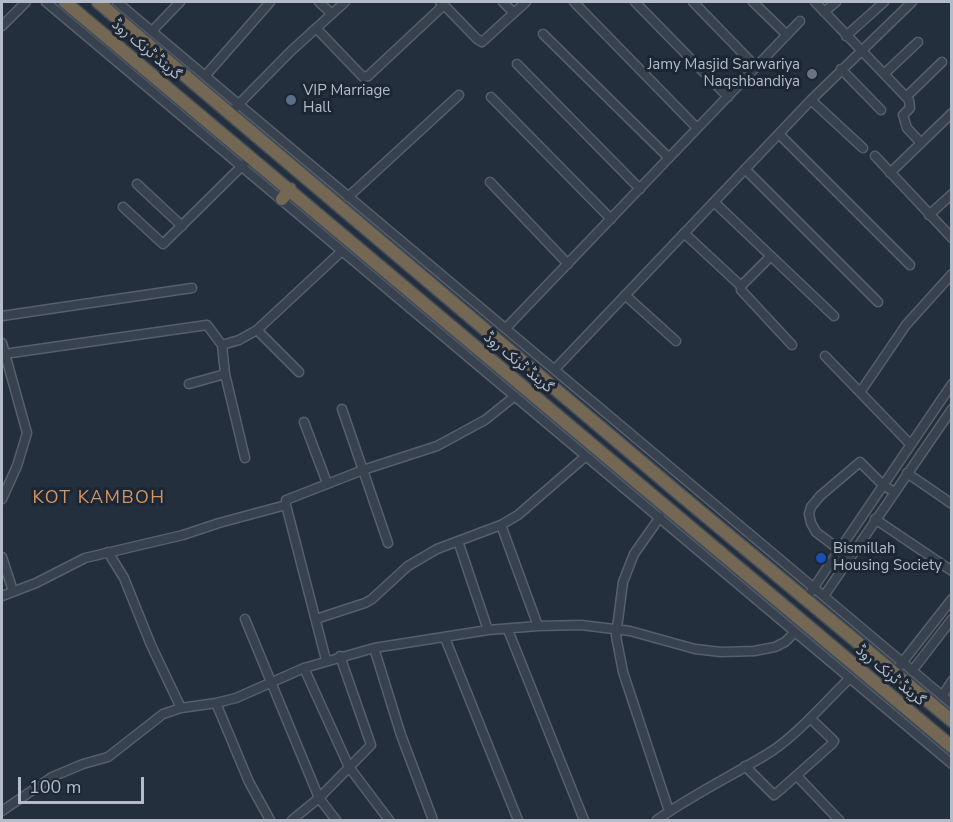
<!DOCTYPE html>
<meta charset="utf-8">
<style>
body{margin:0}
#map{position:relative;width:953px;height:822px;overflow:hidden;background:#242f3e;font-family:"Nunito Sans",sans-serif}
canvas{display:block}
.frame{position:absolute;inset:0;border:3px solid #b4bcc9;pointer-events:none}
.scale{position:absolute;left:18px;top:777px;width:126px;height:27px;box-sizing:border-box;border:3px solid #b4bcc9;border-top:0;padding-left:8px;font-size:18px;line-height:21px;white-space:nowrap;color:#b4bcc9;-webkit-text-stroke:4px #1d2633;paint-order:stroke}
</style>
<div id="map">
<canvas width="953" height="822"></canvas>
<div class="frame"></div>
<div class="scale">100 m</div>
</div>
<script>
const ctx = document.querySelector('canvas').getContext('2d');
ctx.lineJoin = 'round';
function stroke(path, color, width, dash) {
  ctx.strokeStyle = color;
  ctx.lineWidth = width;
  ctx.lineCap = dash ? 'butt' : 'round';
  ctx.setLineDash(dash || []);
  ctx.stroke(path);
}
function drawText(font, color, halo, rows, align = 'center') {
  ctx.font = font + ' "Nunito Sans","Noto Sans Arabic",sans-serif';
  ctx.lineWidth = 6;
  ctx.setLineDash([]);
  ctx.textBaseline = 'middle';
  ctx.strokeStyle = halo;
  ctx.fillStyle = color;
  for (const [text, x, y, turn = 0] of rows) {
    ctx.save();
    ctx.translate(x, y);
    ctx.rotate((+turn || 0) * Math.PI / 180);
    ctx.textAlign = isNaN(turn) ? turn : align;
    if (halo) ctx.strokeText(text, 0, 0);
    ctx.fillText(text, 0, 0);
    ctx.restore();
  }
}
const minor = new Path2D(`
 M46,2l906,762
 M117,2l835,702
 M319,2l13,12
 M503,2l11,11
 M574,2l123,126
 M635,2l93,95
 M693,2l63,65
 M753,2l34,33
 M815,2l94,98 1,8 -7,7 4,13 13,14
 M444,5l33,34 5,3 44,-40
 M824,12l12,-10
 M2,26l24,-24
 M316,28l47,49 5,-1 76,-71 -4,-3
 M152,31l28,-29
 M543,34l126,124
 M846,36l38,-34
 M517,64l123,125
 M841,69l40,41
 M884,74l34,-32
 M206,75l64,-73
 M491,97l120,122
 M906,97l36,-35
 M811,100l52,48
 M230,113l61,-62 54,-49
 M779,134l131,131
 M875,156l77,82
 M745,169l133,133
 M890,173l62,-60
 M490,182l78,82
 M137,184l45,42
 M348,197l111,-102
 M714,202l120,114
 M123,207l40,37 82,-81
 M929,215l23,-21
 M684,233l57,53v4l51,55
 M741,286l30,-30
 M625,295l51,46
 M2,316l190,-28
 M506,328l294,-307
 M257,330l42,42
 M2,343l25,90 -10,33 -15,33
 M222,345l3,29 20,84
 M4,354l203,-29 15,20 17,-5 18,-10 85,-79
 M825,356l85,88
 M555,369l256,-269 101,-98
 M189,384l36,-10
 M861,391l45,-66 46,-51
 M342,409l46,134
 M304,422l23,61
 M907,473l45,31
 M660,517l-26,37 -11,28 -7,54 7,36 46,139
 M875,519l77,52
 M501,525l37,101
 M458,541l30,89
 M108,552l16,26 27,67 30,63
 M2,557l11,34
 M849,557l-33,-25 -5,-9 -2,-9 2,-7 9,-11 40,-34 23,23 11,7
 M2,596l34,-13 49,-25 98,-23 36,-12 67,-18
 M824,596l128,-187
 M806,599l146,-215
 M245,619l74,179 17,22
 M316,619l49,-16 7,-4 36,-33 29,-17 64,-24 17,-10 68,-59
 M508,630l76,190
 M445,638l73,182
 M374,648l27,87 32,85
 M326,660l-40,-155v-5l77,-30 74,-24 48,-26 30,-24
 M304,668l45,99 40,53
 M912,671l40,-52
 M894,673l58,-74
 M942,696l10,-15
 M216,703l33,79 21,38
 M745,766l29,29 5,-4 53,-47 2,-3 -24,-23
 M797,776l42,44
 M2,811l50,-34 31,-13 25,-7 55,-43 18,-6 35,-5 20,-5 68,-30 70,-20 114,-18 50,-4 43,-1 49,6 65,18 26,3 33,-1 21,-4 10,-5 10,-10
 M292,820l27,-22 52,-53 -31,-89
 M657,820c36,-26 77,-45 115,-69 27,-18 54,-50 78,-73`);
const highway = new Path2D(`
 M65,2l887,745
 M98,2l585,495 269,224
 M282,199l8,-10`);
stroke(minor, '#565f6c', 11);
stroke(highway, '#434c59', 15);
stroke(minor, '#38414e', 8);
stroke(highway, '#746855', 12);
for (const [x, y, r, color] of [
 [812,74,6,"#6b7280"],
 [291,100,6,"#5c6f8a"],
 [821,558,6,"#1a4fb4"]
]) {
  const dot = new Path2D();
  dot.arc(x, y, r, 0, 2 * Math.PI);
  ctx.fillStyle = color;
  ctx.fill(dot);
  stroke(dot, '#1d2633', 2);
}
drawText('15px', '#b4bcc9', '#1d2633', [
 ["گرینڈ ٹرنک روڈ",146,50,40],
 ["گرینڈ ٹرنک روڈ",518,363,40],
 ["گرینڈ ٹرنک روڈ",890,676,40]
]);
drawText('15px', '#b4bcc9', '#1d2633', [
 ["Jamy Masjid Sarwariya",800,65,"right"],
 ["Naqshbandiya",800,82,"right"],
 ["VIP Marriage",303,91],
 ["Hall",303,108],
 ["Bismillah",833,549],
 ["Housing Society",833,566]
], 'left');
ctx.letterSpacing = '1.5px';
drawText('18px', '#d59563', '#1d2633', [
 ["KOT KAMBOH",99,499]
]);
ctx.letterSpacing = '0px';
</script>
